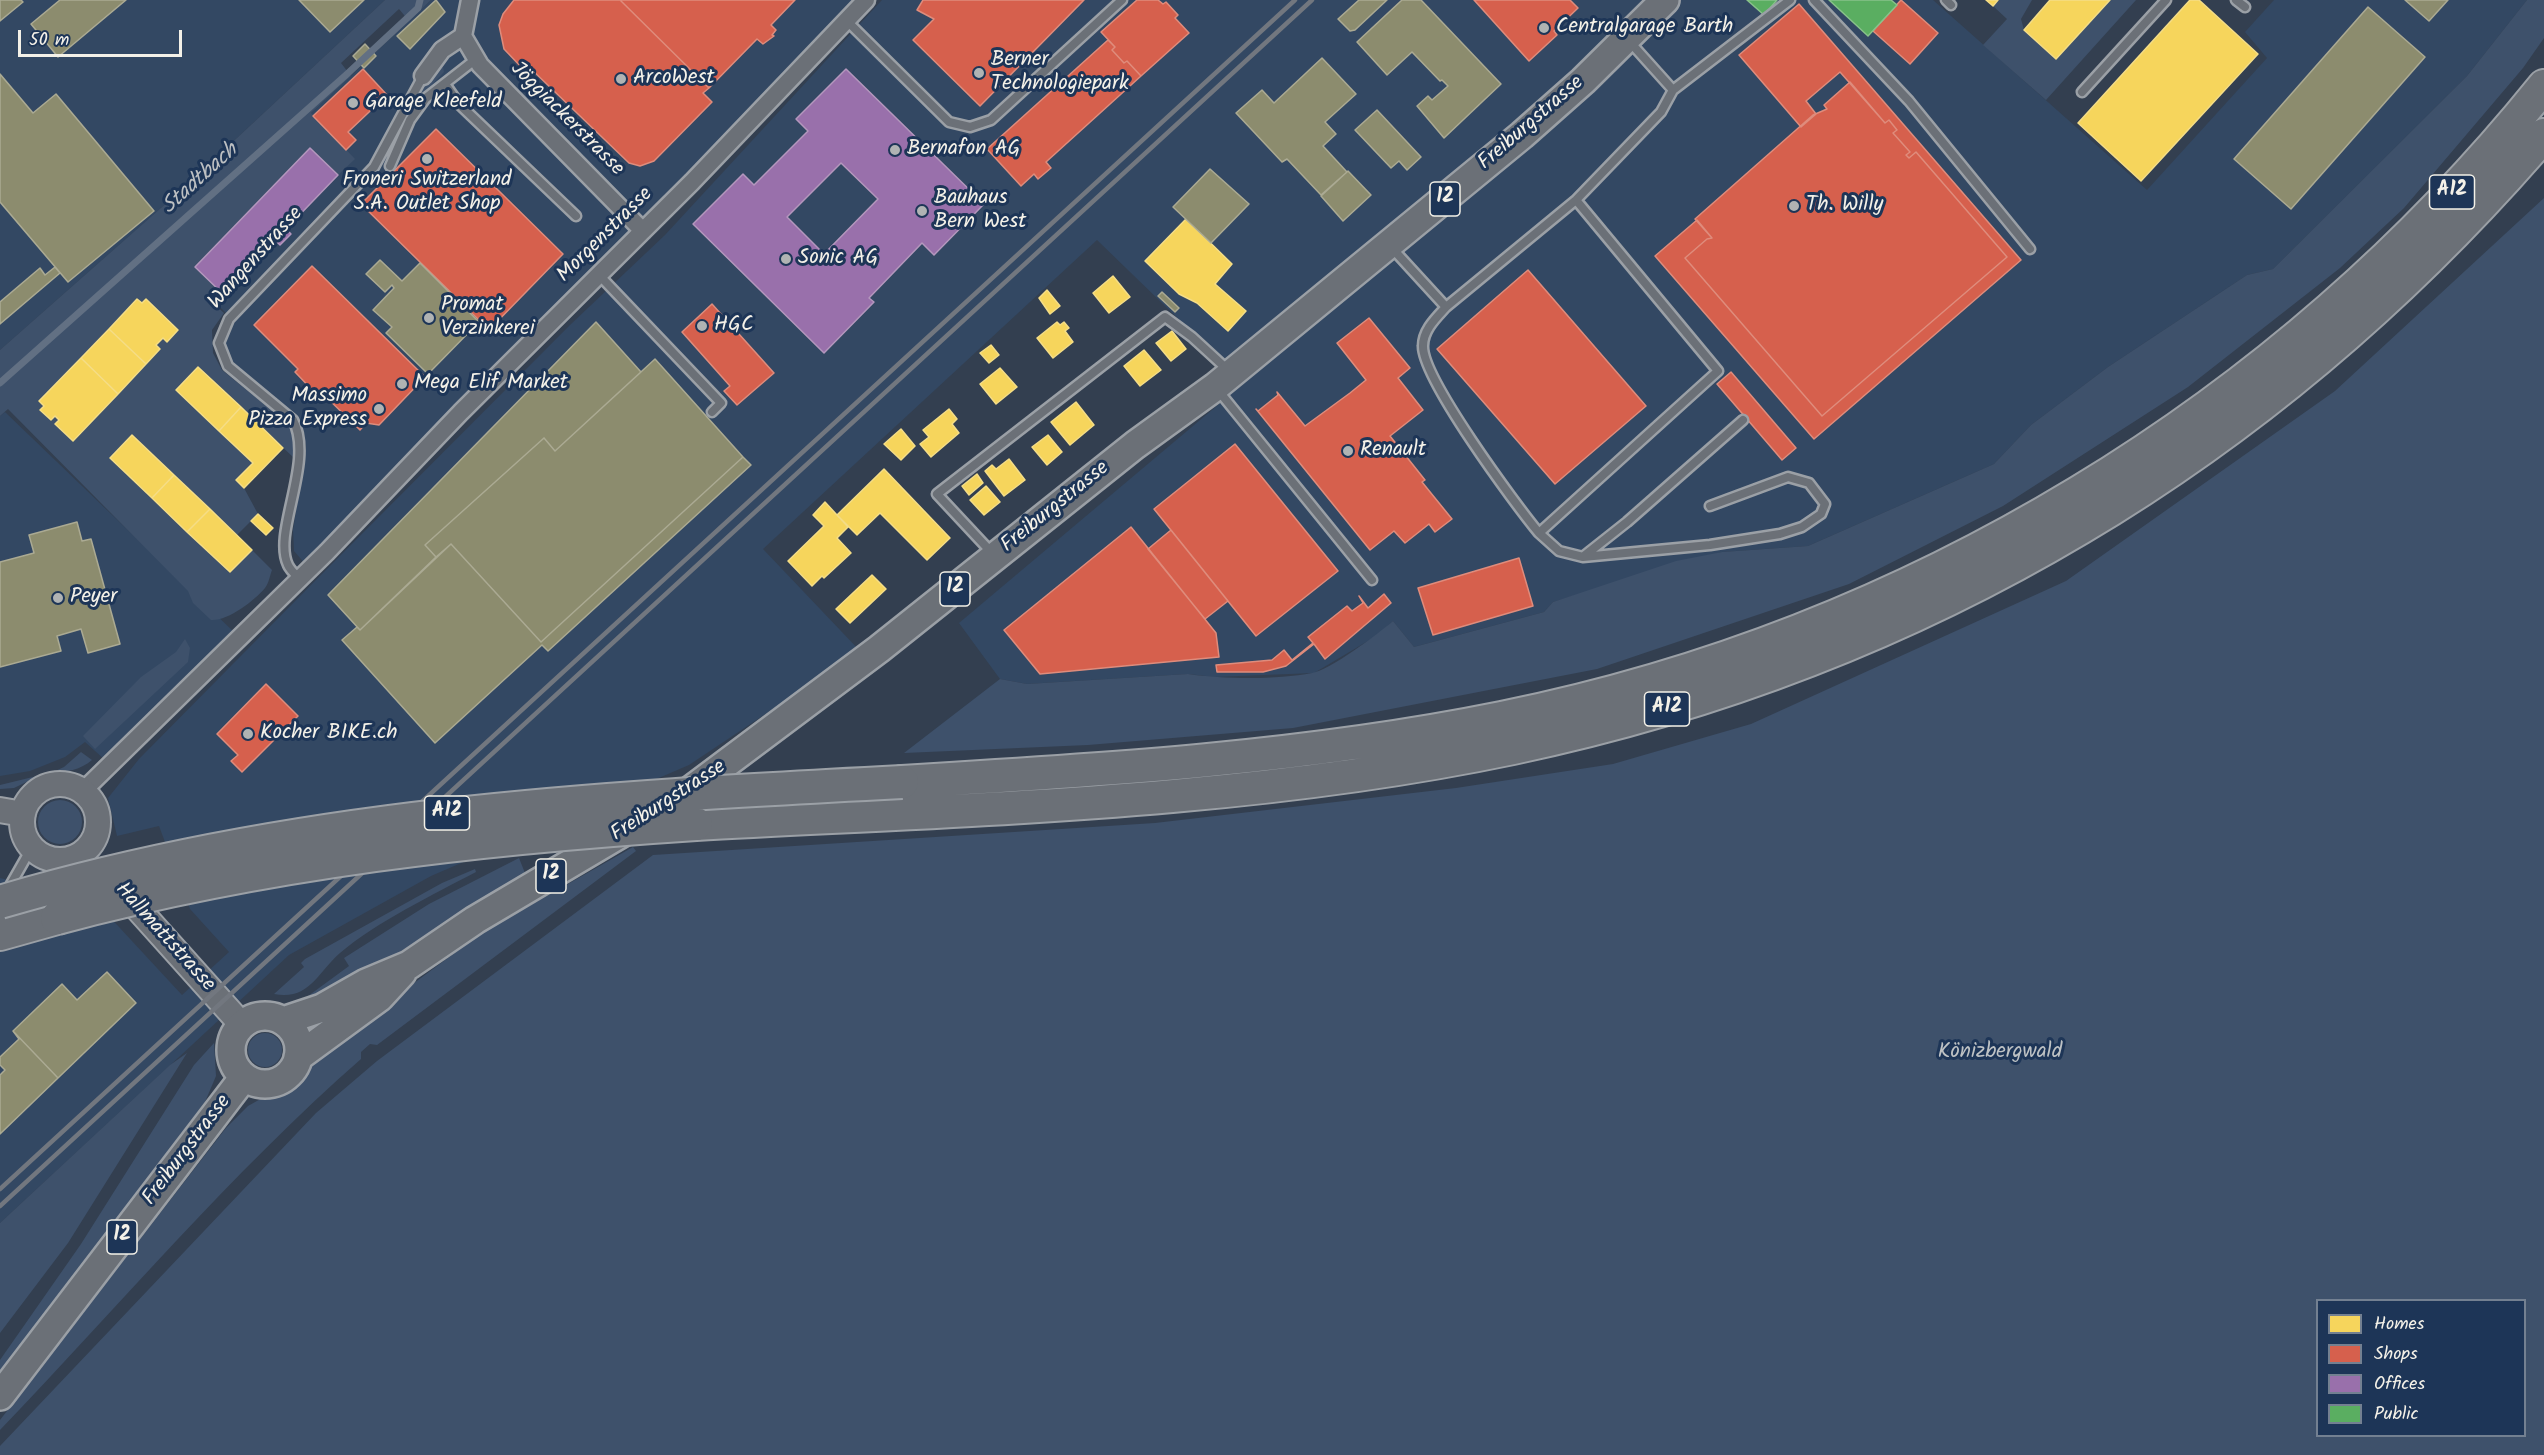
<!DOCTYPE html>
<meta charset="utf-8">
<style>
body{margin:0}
#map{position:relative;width:2544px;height:1455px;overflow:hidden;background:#333f50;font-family:Kalam,sans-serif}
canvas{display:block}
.legend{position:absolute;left:2316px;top:1299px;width:210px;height:138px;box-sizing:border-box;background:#1d3557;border:2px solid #738091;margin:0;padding:8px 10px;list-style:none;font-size:18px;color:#f4f1e8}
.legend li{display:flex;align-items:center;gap:12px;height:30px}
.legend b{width:30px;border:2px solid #738091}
.scale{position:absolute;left:18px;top:30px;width:164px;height:27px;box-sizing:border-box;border:3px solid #f4f1e8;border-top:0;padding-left:8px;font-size:18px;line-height:21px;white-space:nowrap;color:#f4f1e8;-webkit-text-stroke:4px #1d3557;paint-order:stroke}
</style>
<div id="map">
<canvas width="2544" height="1455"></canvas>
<ul class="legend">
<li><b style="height:16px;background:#f6d55c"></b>Homes</li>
<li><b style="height:16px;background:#d6604d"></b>Shops</li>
<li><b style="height:16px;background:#9970ab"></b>Offices</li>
<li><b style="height:16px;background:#5aae61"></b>Public</li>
</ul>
<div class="scale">50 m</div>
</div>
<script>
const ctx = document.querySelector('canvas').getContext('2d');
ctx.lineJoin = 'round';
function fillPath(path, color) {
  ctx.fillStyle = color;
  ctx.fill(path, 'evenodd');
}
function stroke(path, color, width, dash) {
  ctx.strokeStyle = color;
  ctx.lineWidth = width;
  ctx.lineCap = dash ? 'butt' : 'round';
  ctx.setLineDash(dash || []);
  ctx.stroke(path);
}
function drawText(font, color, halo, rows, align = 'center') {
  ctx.font = font + ' Kalam,sans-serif';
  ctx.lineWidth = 6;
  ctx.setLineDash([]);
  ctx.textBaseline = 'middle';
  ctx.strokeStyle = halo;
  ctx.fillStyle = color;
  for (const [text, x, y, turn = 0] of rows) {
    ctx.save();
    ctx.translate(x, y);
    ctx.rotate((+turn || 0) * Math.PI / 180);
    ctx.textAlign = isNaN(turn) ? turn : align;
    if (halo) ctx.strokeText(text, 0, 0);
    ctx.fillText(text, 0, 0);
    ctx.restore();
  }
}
fillPath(new Path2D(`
 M0,0h385l-206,192 -179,158z
 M431,0h427l-551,566 -13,-15 -1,-21 13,-82 -2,-15 -10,-18 -67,-57 -4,-12 2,-14 7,-13 -68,-67z
 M882,0h765l-149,141 -272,224 -129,-125 -334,309 97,102 -171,114 -258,111 -142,79 -289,268v-345l94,22 88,95 47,-43 -39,-43 -31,-83 -42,10 -9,-38 31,-39 174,-176 257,-258 95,-90z
 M1675,0h258l214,190 120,-132 -22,-26 29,-32h253l-60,76 -194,193 -26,6 -139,92 -77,58 -37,39 -186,82 -86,6 -169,50 -9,10 -130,35 -21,-26 -15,14 -64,38 -100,4 -26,-3 -161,10 -27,-5 -41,-56 633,-533z
 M5,412l230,221 -131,126 -19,-17 -20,15 -35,14 -30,5v-360z`), '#334863');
fillPath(new Path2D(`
 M385,0h46l-22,21 -10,-12 -58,54 10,13 -40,37 44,46 -17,16 -28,-27 -115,119 28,27 -9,10 10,9 -12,17 1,23 9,17 68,55 6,19 -2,14 -96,-91 -22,23 77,73 -17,17 8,8 14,26 -21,21 -105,-100 -22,23 120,114 22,-22 20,20c-2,5 -3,13 -7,18 -11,13 -37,33 -54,32l-18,-17 -5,-12 -180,-182 -8,7v-66l179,-158zM137,299l5,4 4,-4 32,32 -11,11 -4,-4 -7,7 4,5 -87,91 -17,-16 3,-5 -4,-4 -4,4 -11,-10 3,-4 -4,-5z
 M1998,0h34l-11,19 3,11 32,29 54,-59h26l-90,100 -63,-55 24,-26 -14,-13z
 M2527,0h17v38l-21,30 -119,140 -64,60 -152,119 -185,119 -154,78 -252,85 -304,59 -205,17 -184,8 96,-74 27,5 161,-10c35,5 89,6 124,-1 18,-3 66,-39 81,-52l21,26 130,-35 9,-10 123,-41 46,-9 86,-6 186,-82 37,-39 77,-58 139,-92 26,-6 194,-193z
 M443,67l1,5 -25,26 -3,-2c5,-11 15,-24 27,-29z
 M2544,198v1257h-2544v-9l316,-333 61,-52 276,-206 502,-32 301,-35 157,-24 138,-40 315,-143 269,-190zM2318,1300h206v136h-206z
 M185,639l5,9 -2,14 -93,87 -12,-13 58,-59 35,-25z
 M81,752l11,8c-12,10 -24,12 -39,12l11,-5z
 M41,775l-27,13 -14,1v-4z
 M38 822a22 22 0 1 1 44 0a22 22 0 1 1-44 0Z
 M633,847l3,4 -259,194 -7,-1 -9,8v7c-130,114 -242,247 -361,371v-10l226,-292 22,-22 16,-9 29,-9 9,-11 10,-18 168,-125z
 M519,858l6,15 -192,121 -47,13v-3l18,-5 45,-33 -5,-8 85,-54z
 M475,869l1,3c-42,22 -101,51 -136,81 -22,19 -31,48 -66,41l30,-27 -3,-4 4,-4 137,-76z
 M248 1050a17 17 0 1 1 34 0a17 17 0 1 1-34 0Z
 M214,1043l2,33 -11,26 -205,270v-12l81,-116 113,-179z
 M187,1053l-119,190 -68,90v-110l170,-158z`), '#3e516b');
const homes = new Path2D(`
 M1986,0h12l-5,6z
 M2050,0h60l-54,59 -32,-29z
 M2190,0h9l59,54 -117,127 -63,-58z
 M1186,219l46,45 -17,20 31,27 -18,20 -31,-28 -18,-9 -34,-33z
 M1113,276l17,21 -21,16 -16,-20z
 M1047,290l13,16 -10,8 -11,-16z
 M137,299l5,4 4,-4 32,31 -11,12 -4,-4 -7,7 4,4 -14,15 -37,-35z
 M1057,322l3,3 4,-3 5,6 -4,3 8,11 -20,16 -16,-20z
 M109,329l37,35 -28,30 -37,-36z
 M1172,331l14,18 -15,12 -15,-18z
 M991,345l8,10 -10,8 -9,-10z
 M1144,350l17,20 -21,16 -16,-20z
 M81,358l37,36 -45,47 -18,-17 4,-4 -4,-4 -4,4 -11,-10 4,-4 -5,-5z
 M198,367l43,40 -22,24 -43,-41z
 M1000,368l17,19 -21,17 -16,-20z
 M1076,402l18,23 -24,20 -19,-23z
 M241,407l42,41 -39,40 -8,-8 17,-17 -34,-32z
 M949,409l8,10 -5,5 7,9 -28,24 -11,-13 9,-7 -6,-7z
 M901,429l14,17 -14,14 -17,-16z
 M132,435l42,40 -22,23 -42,-40z
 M1048,435l14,17 -15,13 -15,-18z
 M1009,459l16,21 -21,16 -19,-25 7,-6 4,4z
 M884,469l66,69 -23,22 -47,-47 -23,22 -20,-20z
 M977,474l6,9 -14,12 -7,-9z
 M174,475l36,34 -23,23 -35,-34z
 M986,486l14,16 -16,13 -14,-15z
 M825,502l23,25 -11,11 14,15 -27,25 -2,-2 -10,10 -24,-25 36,-35 -11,-11z
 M210,509l42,41 -22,22 -43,-40z
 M258,514l15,14 -7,7 -15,-14z
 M872,575l14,14 -36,34 -14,-14z`);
fillPath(homes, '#f6d55c');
stroke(homes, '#f5dd86', 1.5);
const shops = new Path2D(`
 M514,0h106l89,88 -6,5 9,9 -58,59 -14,5 -11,-3 -100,-96 -4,4 -21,-22 -5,-24 4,-11z
 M620,0h175l-24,25 5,5 -4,5 2,1 -11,8 -6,-5 -48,49z
 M923,0h161l-104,106 -67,-66 21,-21 -17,-9z
 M1137,0h21l5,4 3,-2 12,13 -3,3 14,15 -48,43 -14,-15 -3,2 -12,-13 3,-3 -14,-15z
 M1474,0h96l8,8 -24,23 3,4 -28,26z
 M1901,0l37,33 -28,31 -37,-33z
 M1799,4l222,256 -207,179 -159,-183 42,-36 15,18 -5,1 -22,19 137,158 185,-159 -91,-105 -7,6 -3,-3 4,-3 -17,-19 4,-3 -8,-10 -4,3 -45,-51 -34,29 10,13 -15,13 -62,-72z
 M1108,40l7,7 -3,3 12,13 3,-2 14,15 -95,86 5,6 -13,11 -4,-5 -13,12 -34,-37z
 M363,69l24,26 -39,37 8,8 -10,10 -33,-34z
 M1850,82l35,41 4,-3 8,10 -4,3 17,19 -4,3 3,3 7,-6 91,105 -185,159 -137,-158 22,-19 5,-1 -17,-19 118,-104 14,-6 -3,-4z
 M436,129l127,125 -74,76 -128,-126z
 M312,266l113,111 -46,48 -13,-2 -6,7 -41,-40 -3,4 -21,-22 3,-3 -44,-44z
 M1528,270l118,136 -91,78 -118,-135z
 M712,304l62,69 -37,32 -13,-14 6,-5 -48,-54z
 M1369,318l41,50 -12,10 25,32 -33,26 35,44 -3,2 30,37 -17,13 -6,-8 -24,19 -11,-12 -24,19 -114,-141 2,2 20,-16 -1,-3 28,34 45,-33 16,-13 -29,-37z
 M1731,372l65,76 -14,12 -65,-76z
 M1235,444l103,127 -82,65 -102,-127z
 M1131,527l85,106 3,24 -179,17 -36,-44z
 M1171,530l57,71 -23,18 -57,-70z
 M1519,558l14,48 -100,29 -15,-47z
 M1384,594l7,9 -66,56 -11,-15 -28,22 -23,6h-46l-1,-7 56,-5 12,-10 8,10 21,-17 -5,-6 39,-31 5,5 11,-8 -4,-7 9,12z
 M266,684l32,32 -56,56 -11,-11 7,-6 -21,-21z`);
fillPath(shops, '#d6604d');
stroke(shops, '#df8c7c', 1.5);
const offices = new Path2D(`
 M846,69l138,135 -50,51 -12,-12 -53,55 5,4 -50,51 -131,-129 50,-50 11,11 54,-54 -12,-12zM841,163l37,36 -54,55 -37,-37z
 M310,148l28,27 -52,54 5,5 -11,11 -5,-5 -52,54 -28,-27z`);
fillPath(offices, '#9970ab');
stroke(offices, '#b497bd', 1.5);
const public = new Path2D(`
 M1747,0h30l-13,15z
 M1829,0h62l6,5 -29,31z`);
fillPath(public, '#5aae61');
stroke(public, '#88c28a', 1.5);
const industry = new Path2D(`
 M0,0h21l2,2 -23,19z
 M60,0h66l-68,57 -27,-33z
 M299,0h65l-34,32z
 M436,0l9,12 -35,37 -13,-13z
 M1359,0h28l-32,30 -5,1 -12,-12z
 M1402,0h19l80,84 -57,54 -27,-32 11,-10 4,4 16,-14 -6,-6 -2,1 -28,-29 -25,23 -30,-33z
 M2405,0h43l-19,21z
 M2368,7l57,50 -134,152 -57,-50z
 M365,44l11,12 -12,12 -11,-12z
 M1322,58l34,36 -31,28 11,12 -13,12 24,26 -26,23 -34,-36 -5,3 -46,-49 26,-23 12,13z
 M0,74l33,39 23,-19 98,117 -86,71 -68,-80z
 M1377,110l44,47 -14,13 -8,-9 -8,7 -36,-38z
 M1210,169l39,35 -38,39 -38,-36z
 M1348,171l23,24 -28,26 -22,-25z
 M380,260l22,21 18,-18 59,59 -51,52 -42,-41 6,-6 -19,-17 21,-22 -2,-3 -7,7 -19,-18z
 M55,267l5,6 -60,51v-22l40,-34 5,7z
 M1162,292l17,16 -4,4 -17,-16z
 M596,322l45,50 -86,79 -11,-13 -119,107 11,12 -76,73 -32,-35z
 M655,359l88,98 -202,185 -90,-98 -15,13 -11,-12 119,-107 11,13z
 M743,457l8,8 -203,186 -6,-6 -107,98 -93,-103 15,-13 3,3 91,-86 90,98z
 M77,522l5,19 9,-2 29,105 -32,9 -7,-24 -24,7 4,15 -61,16v-105l34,-9 -5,-18z
 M107,972l29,31 -78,75 -45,-47 49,-47 15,16z
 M13,1031l45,47 -58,56v-59l5,-5 -5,-5v-8l19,-18z`);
fillPath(industry, '#8c8c6e');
stroke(industry, '#abaa93', 1.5);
stroke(new Path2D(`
 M0,383l346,-308 72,-67 2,-8`), '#627083', 7);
const lane = new Path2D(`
 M1814,0l95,101 121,148
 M1946,0l5,5
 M2236,0l9,7
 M847,21l102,101 21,5 21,-7 131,-120
 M1629,41l44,49 117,-90
 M445,84l14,20 117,112
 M2082,92l84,-92
 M390,166l20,-46 16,-22 50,-39
 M1391,247l55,60 130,-107 85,-88 12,-22
 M599,275l122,128 -9,9
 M1446,307c-10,11 -23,23 -23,39 -1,32 92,158 116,187l179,-162 -142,-171
 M1217,389l155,191
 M1539,533l20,18 24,6 127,-12 70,-11 22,-7 19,-13 4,-10 -16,-21 -21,-6 -78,29
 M993,554l-56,-60 228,-177 27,20 37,34
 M1584,556l43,-34 116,-102
 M300,579c-4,-4 -10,-9 -12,-14 -16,-33 27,-103 5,-145l-65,-54 -9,-23 10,-24 145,-152 49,-91
 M7,891l25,-44`);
const street = new Path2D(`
 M463,36l17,29 163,166
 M463,36l7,-36
 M423,76l19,-26 21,-14
 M83,791l244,-239 134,-140 231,-230 174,-182`);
const secondary = new Path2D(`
 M22 822a38 38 0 1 1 76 0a38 38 0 1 1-76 0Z
 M0,810l23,4
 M121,890l121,135`);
const primary = new Path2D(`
 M680,798l199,-149 256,-204 80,-58 307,-252 61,-54 82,-81
 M231 1050a34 34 0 1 1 68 0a34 34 0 1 1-68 0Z
 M283,1021l39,-13 44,-25 43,-18 66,-45 157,-93
 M298,1057l82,-60 22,-24
 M0,1396l244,-319`);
const highway = new Path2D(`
 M902,782c201,-12 402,-24 600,-64 409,-83 780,-307 1042,-632
 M696,824c273,-15 550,-20 817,-76 411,-87 758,-295 1031,-613
 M0,934l57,-16`);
stroke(lane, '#9ba0a6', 13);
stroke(street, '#9ba0a6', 21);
stroke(secondary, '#9ba0a6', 28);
stroke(primary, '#9ba0a6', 32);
stroke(highway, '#9ba0a6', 36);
stroke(lane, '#6b7077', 8);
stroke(street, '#6b7077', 16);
stroke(secondary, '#6b7077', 24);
stroke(primary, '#6b7077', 27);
stroke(highway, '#6b7077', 32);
stroke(new Path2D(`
 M0,1189l1295,-1189
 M0,1206l1312,-1206`), '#72777f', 4.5);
const highwayBridge = new Path2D(`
 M0,902c296,-88 596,-104 902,-120
 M57,918c210,-56 423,-80 639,-94`);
stroke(highwayBridge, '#9ba0a6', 36, []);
stroke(highwayBridge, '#6b7077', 32);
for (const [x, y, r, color] of [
 [1544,28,6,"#b0b3b3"],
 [979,73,6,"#b0b3b3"],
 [621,79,6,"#b0b3b3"],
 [353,103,6,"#b0b3b3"],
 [895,150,6,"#b0b3b3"],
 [427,159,6,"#b0b3b3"],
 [1794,206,6,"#b0b3b3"],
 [922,211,6,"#b0b3b3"],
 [786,259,6,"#b0b3b3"],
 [429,318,6,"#b0b3b3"],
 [702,326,6,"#b0b3b3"],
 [402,384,6,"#b0b3b3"],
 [379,409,6,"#b0b3b3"],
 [1348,451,6,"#b0b3b3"],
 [58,598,6,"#b0b3b3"],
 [248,734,6,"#b0b3b3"]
]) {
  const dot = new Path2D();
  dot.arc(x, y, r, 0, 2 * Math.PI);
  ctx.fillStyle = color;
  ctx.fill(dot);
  stroke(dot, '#1d3557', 2);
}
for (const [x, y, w] of [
 [2452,192,45],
 [1445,199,30],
 [955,589,30],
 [1667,709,45],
 [447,813,45],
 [551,876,30],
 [122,1237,30]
]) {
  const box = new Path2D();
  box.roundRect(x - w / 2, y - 17, w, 34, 4.5);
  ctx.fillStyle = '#1d3557';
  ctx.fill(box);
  stroke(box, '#f4f1e8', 1.5);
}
drawText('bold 20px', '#f4f1e8', null, [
 ["A12",2452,192],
 ["12",1445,199],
 ["12",955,589],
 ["A12",1667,709],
 ["A12",447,813],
 ["12",551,876],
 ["12",122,1237]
]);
drawText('21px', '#f4f1e8', '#1d3557', [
 ["Centralgarage Barth",1556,28],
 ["Berner",991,61],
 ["Technologiepark",991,85],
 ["ArcoWest",633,79],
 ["Garage Kleefeld",365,103],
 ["Bernafon AG",907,150],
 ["Froneri Switzerland",427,181,"center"],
 ["S.A. Outlet Shop",427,205,"center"],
 ["Bauhaus",934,199],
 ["Bern West",934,223],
 ["Th. Willy",1806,206],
 ["Sonic AG",798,259],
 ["Promat",441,306],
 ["Verzinkerei",441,330],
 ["HGC",714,326],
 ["Mega Elif Market",414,384],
 ["Massimo",367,397,"right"],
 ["Pizza Express",367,421,"right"],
 ["Renault",1360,451],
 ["Peyer",70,598],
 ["Kocher BIKE.ch",260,734]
], 'left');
drawText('21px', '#f4f1e8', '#1d3557', [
 ["Jöggiackerstrasse",566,120,45],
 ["Freiburgstrasse",1532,124,-41],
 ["Morgenstrasse",606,236,-45],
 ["Wangenstrasse",257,259,-48],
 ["Freiburgstrasse",1056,508,-39],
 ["Freiburgstrasse",669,802,-33],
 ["Hallmattstrasse",164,938,48],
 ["Freiburgstrasse",188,1151,-53]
]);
drawText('21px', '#bec2c4', '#1d3557', [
 ["Könizbergwald",2000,1053]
]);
drawText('italic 22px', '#bcbfc2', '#1d3557', [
 ["Stadtbach",201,180,-42]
]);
</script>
